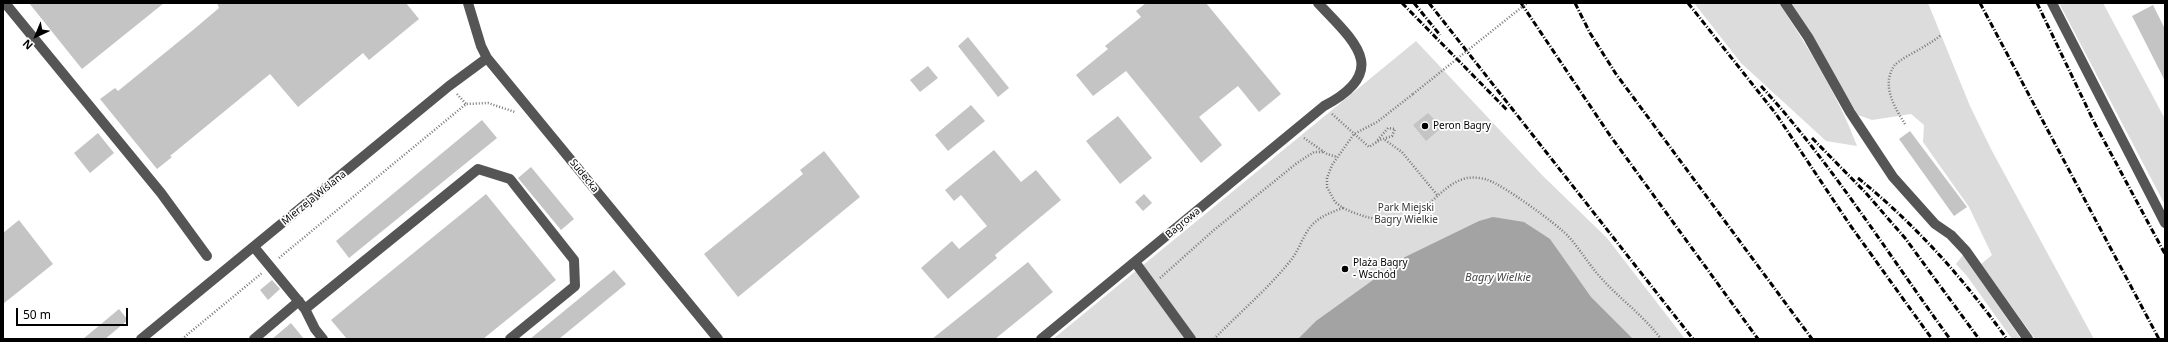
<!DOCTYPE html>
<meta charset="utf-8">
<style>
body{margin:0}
#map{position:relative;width:2168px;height:342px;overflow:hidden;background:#fff;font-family:"Noto Sans",sans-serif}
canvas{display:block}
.frame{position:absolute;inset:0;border:4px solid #000;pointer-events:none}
.north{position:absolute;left:16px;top:16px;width:40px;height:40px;-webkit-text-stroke:3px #fff;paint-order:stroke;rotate:224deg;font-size:11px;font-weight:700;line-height:16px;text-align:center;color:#000}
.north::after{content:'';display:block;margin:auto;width:14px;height:18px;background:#000;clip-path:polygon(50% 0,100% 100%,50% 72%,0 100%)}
.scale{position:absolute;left:16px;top:308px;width:112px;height:18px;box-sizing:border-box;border:2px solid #000;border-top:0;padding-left:5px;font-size:12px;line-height:14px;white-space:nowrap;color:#000;-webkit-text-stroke:3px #fff;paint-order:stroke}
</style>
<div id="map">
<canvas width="2168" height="342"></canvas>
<div class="frame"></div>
<div class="north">N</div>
<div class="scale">50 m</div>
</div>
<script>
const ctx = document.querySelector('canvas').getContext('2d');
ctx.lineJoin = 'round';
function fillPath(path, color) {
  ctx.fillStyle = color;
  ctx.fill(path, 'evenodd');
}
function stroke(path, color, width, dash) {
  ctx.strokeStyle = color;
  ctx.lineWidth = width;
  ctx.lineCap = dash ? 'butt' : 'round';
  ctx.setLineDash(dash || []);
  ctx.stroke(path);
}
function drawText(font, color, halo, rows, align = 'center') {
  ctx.font = font + ' "Noto Sans",sans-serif';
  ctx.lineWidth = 3.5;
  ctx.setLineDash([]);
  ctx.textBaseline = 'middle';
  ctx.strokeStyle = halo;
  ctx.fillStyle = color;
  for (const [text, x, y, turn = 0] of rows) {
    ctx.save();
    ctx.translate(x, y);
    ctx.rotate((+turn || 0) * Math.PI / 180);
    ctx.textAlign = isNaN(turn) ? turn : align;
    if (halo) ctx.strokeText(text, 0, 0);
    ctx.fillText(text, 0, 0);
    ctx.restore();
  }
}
fillPath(new Path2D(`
 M1694,3h85c30,46 59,92 78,143l-31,-5 -85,-78z
 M1791,3h137l42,103 21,43 103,190h-59l-54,-75 11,-9 -23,-48 -46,-65 1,-17 -13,-11 -39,6 -14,-5z
 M2059,3h44l62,116v86z
 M1416,41l126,134 65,63 78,101h-632z
 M1963,255l58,84h-9l-45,-63 -11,-12z`), '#dcdcdc');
fillPath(new Path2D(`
 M1493,217l31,5 26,17 41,58 42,42h-335l18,-18 89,-64 74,-36z`), '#a3a3a3');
fillPath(new Path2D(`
 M29,3h135l-82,66z
 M217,3h189l13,16 -50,41 -6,-7 -65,54 -28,-33 -100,82 2,1 -15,12 -57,-70 15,-11 3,3 75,-61 26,-22z
 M1146,3h60l75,91 -22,18 -21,-26 -39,31 23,28 -21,18 -75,-92 -33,25 -17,-21 32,-26 -3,-3 36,-29 -5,-6z
 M2153,5l12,24v52l-33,-65z
 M968,37l41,51 -11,9 -40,-51z
 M928,66l10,12 -18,14 -10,-12z
 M971,105l14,16 -37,30 -13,-16z
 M1428,113l9,9 3,7 -14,12 -13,-16z
 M1118,116l34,42 -32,26 -34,-43z
 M482,120l15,18 -148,120 -13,-17z
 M1910,131l57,76 -13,9 -55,-77z
 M98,133l16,20 -24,20 -16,-20z
 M994,150l27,32 15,-12 25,30 -66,55 2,3 -49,41 -27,-31 31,-27 7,8 28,-23 -26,-31 -7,6 -9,-11z
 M824,151l36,46 -122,100 -34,-43 99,-80 -3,-4z
 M531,167l43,52 -13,11 -43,-52z
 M486,194l70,86 -73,59h-136l-16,-19z
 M1144,194l8,9 -9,8 -8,-9z
 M19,220l34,44 -50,40v-71z
 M1028,262l25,30 -58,47h-63z
 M614,270l12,14 -67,55h-29z
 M272,280l8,9 -12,11 -8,-10z
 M119,309l9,11 -23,19h-22z
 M291,323l13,16h-32z`), '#c4c4c4');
stroke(new Path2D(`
 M457,94l9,10
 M1332,114l37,33 11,-7 12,-4 3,-7 -7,-1 -12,14
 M1905,124c-10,-16 -24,-38 -11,-58 5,-6 19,-13 26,-17 8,-5 14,-8 21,-14
 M1304,138l23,16 10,3
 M1385,140l17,12 36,44
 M1343,208c32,15 61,19 89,-7 11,-10 21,-20 35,-23 7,-1 15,0 21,2 15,5 69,44 80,56 12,13 21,29 34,43 19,21 42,37 59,60
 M279,258l187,-154 22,-1 27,9
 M1160,278l54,-48 83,-67 17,-11h9
 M182,339l80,-66
 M1214,339c25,-26 54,-50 77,-79 9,-11 12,-26 22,-36 8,-8 19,-12 30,-16l-8,-6 -8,-15v-9l5,-13 22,-31 23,-12 36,-28`), '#777', 2.5, [1, 2]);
stroke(new Path2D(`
 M5,3l156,190 46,63
 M468,3l13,43 6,12 231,281
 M1785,3l23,34 42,75 43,65 42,47 16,11 15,16 62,88
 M2052,3l113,220
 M254,247l51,62 10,20 8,10
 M1135,262l56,77
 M305,309l173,-140 32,10 64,81 1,26 -65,53
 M141,339l308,-253 38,-28
 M254,339l45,-38
 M1041,339l283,-233c67,-35 31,-64 -6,-103`), '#555', 10);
stroke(new Path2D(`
 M1402,3l105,107
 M1414,3l26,32
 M1429,3l264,336
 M1521,3l88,131 149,205
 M1575,3l15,30 26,41 196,265
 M1688,3l88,111 74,111 82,114
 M1980,3l179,336
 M2037,3l57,119 71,132
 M1761,86c71,78 127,168 189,253
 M1812,138l53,54 40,46 74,101
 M1858,178c60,49 104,99 149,161`), '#000', 3, [6, 2, 1, 2]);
stroke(new Path2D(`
 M1413,94l114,-91`), '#777', 2.5, [1, 2]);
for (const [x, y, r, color] of [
 [1425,126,4,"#000"],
 [1345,269,4,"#000"]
]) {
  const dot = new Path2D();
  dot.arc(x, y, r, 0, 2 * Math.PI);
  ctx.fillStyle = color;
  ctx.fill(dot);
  stroke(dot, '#fff', 1.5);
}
drawText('10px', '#000', '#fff', [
 ["Peron Bagry",1433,126],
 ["Plaża Bagry",1353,263],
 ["- Wschód",1353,275]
], 'left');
drawText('10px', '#000', '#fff', [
 ["Sudecka",584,176,51],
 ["Mierzeja Wiślana",314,198,-39],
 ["Bagrowa",1183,223,-40]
]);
drawText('10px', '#333', '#fff', [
 ["Park Miejski",1406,208],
 ["Bagry Wielkie",1406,220]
]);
drawText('italic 11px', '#444', '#fff', [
 ["Bagry Wielkie",1498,278]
]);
</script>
